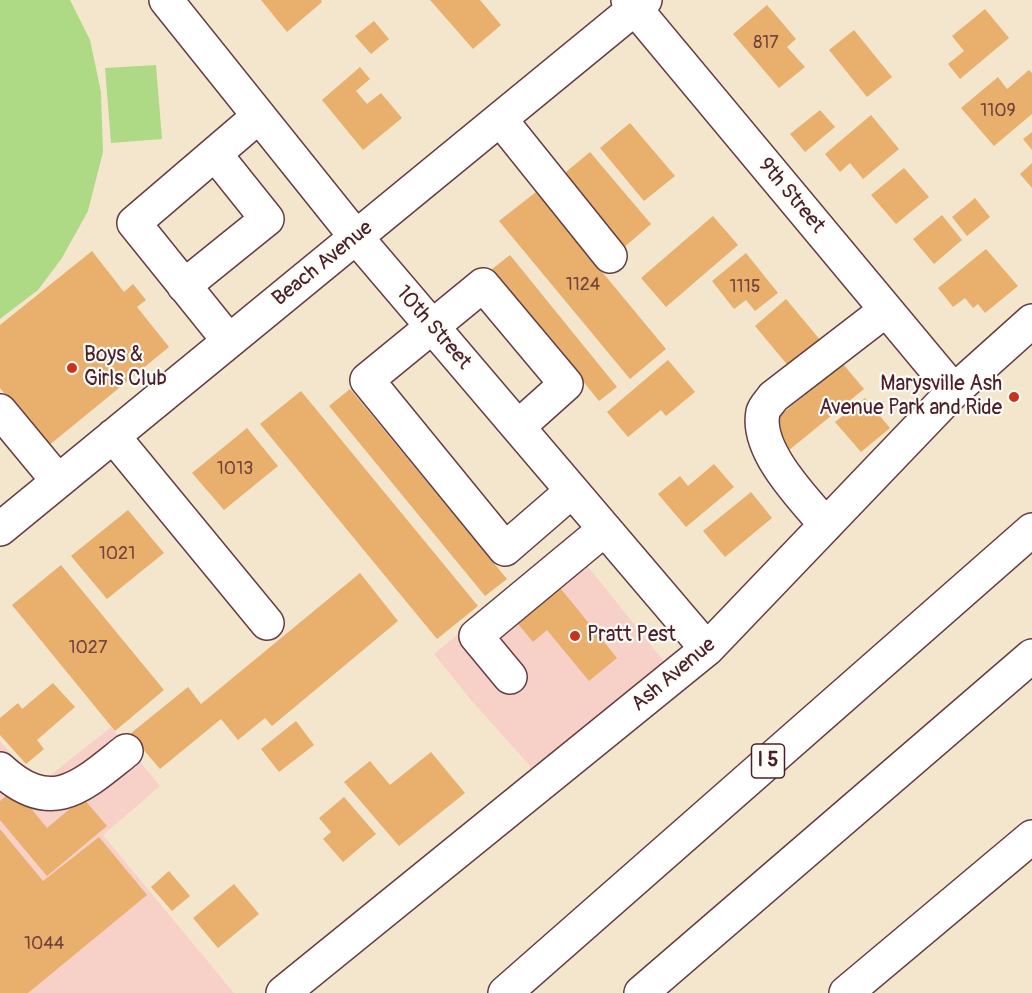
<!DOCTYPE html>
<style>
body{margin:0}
canvas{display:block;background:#f4e6cd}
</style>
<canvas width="1032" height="993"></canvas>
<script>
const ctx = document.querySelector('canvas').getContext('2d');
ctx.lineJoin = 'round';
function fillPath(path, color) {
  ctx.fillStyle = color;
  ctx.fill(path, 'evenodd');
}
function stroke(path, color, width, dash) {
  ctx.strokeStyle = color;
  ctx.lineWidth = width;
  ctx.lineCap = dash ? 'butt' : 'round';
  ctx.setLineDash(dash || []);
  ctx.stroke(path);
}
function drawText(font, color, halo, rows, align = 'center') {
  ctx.font = font + ' Pangolin,sans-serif';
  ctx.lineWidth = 4.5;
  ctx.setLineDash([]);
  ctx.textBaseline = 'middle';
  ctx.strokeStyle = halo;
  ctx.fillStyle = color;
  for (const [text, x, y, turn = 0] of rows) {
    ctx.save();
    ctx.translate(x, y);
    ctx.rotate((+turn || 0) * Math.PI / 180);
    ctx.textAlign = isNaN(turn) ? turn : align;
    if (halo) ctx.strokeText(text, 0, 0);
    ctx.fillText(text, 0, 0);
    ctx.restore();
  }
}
fillPath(new Path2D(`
 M569,543l97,121 -128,111 -67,-75 -37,-46z
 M111,727l49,59 -57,49 131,158h-234v-252l38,44z`), '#f7d1c7');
fillPath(new Path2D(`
 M0,0h70l20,40 11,52 2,60 -15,59 -26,47 -24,32 -38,29z
 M156,65l6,74 -51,4 -6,-75z`), '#afda85');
fillPath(new Path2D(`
 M261,0h60l1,2 -35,30z
 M430,0h50l21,25 -28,24z
 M767,5l29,34 -9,8 18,20 -26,21 -46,-54z
 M985,9l24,29 -49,41 -12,-15 16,-13 -12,-15z
 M374,21l15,18 -18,15 -16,-18z
 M854,30l38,47 -25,20 -38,-47z
 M360,67l10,12 -14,12 11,13 14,-11 21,25 -39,32 -41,-50z
 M1029,70l3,3v41l-38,32 -33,-38 37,-31 9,12z
 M820,110l15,17 -30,25 -15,-18z
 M871,115l28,34 -36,30 -13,-16 -10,9 -15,-18z
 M630,123l45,53 -31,25 -44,-53z
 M1032,132v18l-9,-11z
 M590,152l61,72 -30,26 -61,-73z
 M1032,163v25l-12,-14z
 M904,168l25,29 -33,27 -25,-29z
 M536,192l130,157 -36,30 -131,-158z
 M975,198l15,19 -23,19 -15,-19z
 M942,215l20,25 -28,24 -21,-25z
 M713,216l25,29 -72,62 -25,-29z
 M986,249l32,37 -33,27 -7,-9 -5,4 -8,-10 -12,9 -15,-19z
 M92,251l32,41 9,-8 13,16 -9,7 32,40 -122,100 -47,-59v-63z
 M746,253l32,40 -23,18 -9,-11 -12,9 -22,-28z
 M510,255l107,132 -18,14 -107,-132z
 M786,299l35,42 -31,27 -35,-42z
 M668,360l27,32 -29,24 -5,-6 -33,27 -21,-25z
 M843,364l21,25 -76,62 -21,-25z
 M350,389l157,190 -22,17 -156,-190z
 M301,391l177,215 -41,33 -177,-215z
 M865,398l25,30 -29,24 -26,-30z
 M247,428l31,38 -54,44 -32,-37z
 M714,464l20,23 -48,40 -28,-33 22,-18 8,10z
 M751,492l21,26 -47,39 -22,-26z
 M128,510l36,43 -57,46 -36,-43z
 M61,565l103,125 -49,41 -103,-126z
 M360,573l38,48 -126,105 -7,-8 -27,22 -17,-21 -61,50 -30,-35 58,-47 13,17z
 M557,584l60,74 -28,23 -42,-51 -14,12 -19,-23z
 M53,683l22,24 -38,33 7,9 -18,15 -26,-29v-17l18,-15 4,6z
 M296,721l18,24 -35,27 -18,-23z
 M431,752l34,41 -66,53 -55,-64 26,-21 20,24z
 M15,789l32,39 36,-30 24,28 -60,50 -47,-56v-19z
 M344,797l32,37 -33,28 -20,-23 8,-7 -12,-14z
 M0,829l43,52 56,-44 48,58 -119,98h-28z
 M169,871l21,25 -18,15 -21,-24z
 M234,884l25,30 -41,34 -25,-30z`), '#e8af6d');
const minor = new Path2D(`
 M166,0l190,237 351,412
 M628,0l326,391
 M500,119l110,137
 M184,286l83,-67 -52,-65
 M229,341l-95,-118 125,-107
 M0,411l58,70
 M518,427l48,-43 -83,-99 -116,95 138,169 67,-58
 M113,436l154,187
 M826,525c-23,-27 -71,-75 -63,-113 2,-6 7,-10 10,-15l113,-87
 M0,529l645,-529
 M510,677l-34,-41 129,-107
 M0,769c52,48 82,17 126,-18
 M283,993l424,-344 247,-258 78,-70
 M846,993l186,-156`);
const highway = new Path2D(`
 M505,993l527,-463
 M641,993l391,-337`);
stroke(minor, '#643d43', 36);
stroke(highway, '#643d43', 36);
stroke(minor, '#fff', 33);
stroke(highway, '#fff', 33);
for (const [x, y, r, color] of [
 [72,368,6,"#c8321e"],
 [1014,397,6,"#c8321e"],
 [575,636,6,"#c8321e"]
]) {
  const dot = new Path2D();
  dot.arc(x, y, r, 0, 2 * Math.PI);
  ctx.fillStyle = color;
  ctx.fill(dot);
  stroke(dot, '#fdfcf7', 2);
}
drawText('18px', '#72433c', null, [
 ["817",766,43],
 ["1109",998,111],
 ["1124",583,285],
 ["1115",745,287],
 ["1013",235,469],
 ["1021",117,554],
 ["1027",88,648],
 ["1044",44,944]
]);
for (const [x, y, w] of [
 [768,761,33]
]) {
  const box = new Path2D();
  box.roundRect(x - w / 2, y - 17, w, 34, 4.5);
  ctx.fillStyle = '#fdfcf7';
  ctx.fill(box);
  stroke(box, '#4a1f2b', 1.5);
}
drawText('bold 20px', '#4a1f2b', null, [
 ["I 5",768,761]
]);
drawText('21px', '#4a1f2b', '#fdfcf7', [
 ["9th Street",791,196,50],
 ["Beach Avenue",323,264,-39],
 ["10th Street",433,328,49],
 ["Ash Avenue",674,675,-40]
]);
drawText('21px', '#4a1f2b', '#fdfcf7', [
 ["Boys &",84,356],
 ["Girls Club",84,380],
 ["Marysville Ash",1002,385,"right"],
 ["Avenue Park and Ride",1002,409,"right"],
 ["Pratt Pest",587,636]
], 'left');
</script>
